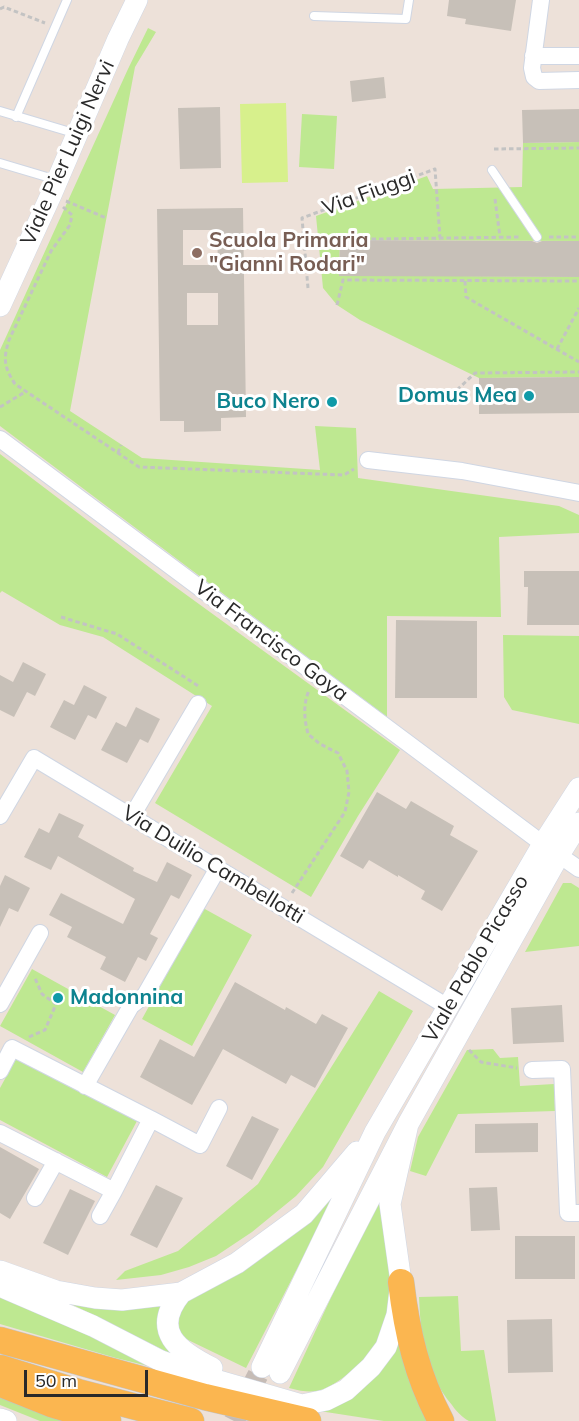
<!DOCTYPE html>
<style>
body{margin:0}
#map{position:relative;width:579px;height:1421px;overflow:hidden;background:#ede1d9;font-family:Mulish,sans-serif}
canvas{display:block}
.scale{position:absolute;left:24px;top:1370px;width:124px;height:27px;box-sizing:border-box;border:3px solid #292929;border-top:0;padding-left:8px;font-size:18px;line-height:21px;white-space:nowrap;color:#292929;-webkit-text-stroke:4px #fff;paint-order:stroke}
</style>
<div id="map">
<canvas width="579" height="1421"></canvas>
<div class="scale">50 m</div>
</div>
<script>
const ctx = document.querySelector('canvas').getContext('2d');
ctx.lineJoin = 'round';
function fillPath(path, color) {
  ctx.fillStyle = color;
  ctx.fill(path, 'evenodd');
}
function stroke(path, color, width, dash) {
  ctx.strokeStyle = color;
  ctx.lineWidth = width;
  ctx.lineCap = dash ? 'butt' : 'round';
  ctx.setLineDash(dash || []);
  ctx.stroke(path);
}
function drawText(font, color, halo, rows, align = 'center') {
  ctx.font = font + ' Mulish,sans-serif';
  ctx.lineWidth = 6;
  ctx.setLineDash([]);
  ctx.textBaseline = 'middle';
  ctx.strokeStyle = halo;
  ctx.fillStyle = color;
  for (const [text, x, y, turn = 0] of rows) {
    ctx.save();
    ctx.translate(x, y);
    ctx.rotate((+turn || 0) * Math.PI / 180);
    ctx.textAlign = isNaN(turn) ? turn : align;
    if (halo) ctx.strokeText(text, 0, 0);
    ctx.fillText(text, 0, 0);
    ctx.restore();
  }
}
fillPath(new Path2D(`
 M148,28l8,4 -21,35 -65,344 72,47 178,12 -5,-44 41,2 2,50 201,28 20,9v18l-80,4 2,80 -114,-1v101l-387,-291v-76l128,-281z
 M302,114l35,2 -3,53 -35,-2z
 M579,142v99l-239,-1 -1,35 240,2v100l-100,1 -119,-58 -23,-15 -14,-17 -7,-72 111,-40 6,13 89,-2 1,-44z
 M0,454l170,129 230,167 -42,66 -47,81 -156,-94 57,-97 -109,-69 -43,-12 -58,-34 -2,2z
 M503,635l76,1v88l-67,-14 -8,-13z
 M563,883h8l8,5v58l-54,6z
 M203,908l49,27 -60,111 -50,-27z
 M32,969l83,46 -32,57 -83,-46z
 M379,991l34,20 -90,156 -27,29 -44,36 -36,24 -27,11 -28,8 -45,5 9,-9 53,-20 80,-67z
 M493,1049l7,9 18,-1 2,29 34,-2 1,27 -97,3 -32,62 -16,-5 8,-34 49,-87z
 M17,1057l120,64 -30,56 -107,-57v-32z
 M348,1170l-102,198 -62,-30 -7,-8 1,-28z
 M385,1181c2,40 12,121 -4,155 -8,15 -23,32 -37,41 -21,15 -29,18 -55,11z
 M0,1288l172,84 -56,-14 -116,-34z
 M51,1294l110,10 -1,11 23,41 -16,-4z
 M458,1296l3,55 23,-1 12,71c-7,0 -20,0 -27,0 -6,-3 -14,-11 -17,-16 -28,-34 -31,-66 -33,-108z
 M395,1328l43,93h-54l-84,-13 27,-8z
 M0,1388l71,33h-31l-40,-16z`), '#bee891');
fillPath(new Path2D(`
 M286,103l2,79 -46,1 -2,-79z`), '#d7f08c');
fillPath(new Path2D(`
 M449,0h67l-5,31 -46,-7 1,-5 -19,-3z
 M384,77l2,21 -34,4 -2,-21z
 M220,107l1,61 -41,1 -2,-61z
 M579,109v33l-56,1 -1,-33z
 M243,208l3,209 -25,1v13l-37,1v-11h-24l-3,-212zM183,230h34l1,35h-35zM187,293h31v32h-31z
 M340,240l192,1 5,2 5,-2h37v36l-240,-1z
 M579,377v36l-100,1v-36z
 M524,571h55v54h-52l1,-38h-4z
 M396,620l81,1v77h-82z
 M23,662l23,12 -11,22 -8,-4 -13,25 -14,-7v-35l13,7z
 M84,685l23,12 -11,22 -8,-4 -13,25 -25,-13 14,-27 10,5z
 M136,707l24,12 -12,24 -8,-4 -13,24 -26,-13 15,-28 10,5z
 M377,792l29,17 5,-8 43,25 -4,9 28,16 -36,60 -21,-12 4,-8 -27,-16v2l-29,-17 -6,9 -23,-13z
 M59,813l25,12 -6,12 56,31 -1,3 24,11 10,-20 25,13 -13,24 -8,-4 -21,39 8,4 -12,23 -8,-4 -13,25 -25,-13 6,-12 -39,-20 5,-10 -23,-12 12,-22 62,31 12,-25 -77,-43 -7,14 -27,-13 15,-29 10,5z
 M5,875l25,13 -12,24 -9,-4 -9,19v-41z
 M235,982l50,28 1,-3 30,17 6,-10 26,14 -33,60 -24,-13 -5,9 -63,-35 -31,56 -52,-28 20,-38 34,18z
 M562,1005l2,37 -51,2 -2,-36z
 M252,1116l27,13 -27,51 -26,-14z
 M538,1123v29l-63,1v-29z
 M0,1147l39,22 -29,50 -10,-6z
 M156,1185l27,13 -26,50 -27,-13z
 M497,1187l3,43 -29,1 -2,-43z
 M70,1189l25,12 -27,54 -25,-12z
 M515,1236h60v43h-60z
 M552,1319l1,53 -45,1 -1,-53z`), '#c7c0b8');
stroke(new Path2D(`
 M234,1421l28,-54`), '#c6bcb6', 21, [21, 10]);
const service = new Path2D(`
 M314,16l92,3 3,-19
 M0,111l77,23
 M16,117l51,-117
 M0,163l57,17
 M492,170l45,67`);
const minor = new Path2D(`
 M541,0l-9,68 2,9 5,4 40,-1
 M533,56h46
 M0,439l543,405
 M368,460l94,11 117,22
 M0,816l34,-58 414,249
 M132,816l66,-112
 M559,855l20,14
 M0,1004l40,-71
 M532,1070l30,-1 6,144h11
 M0,1071l12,-23 139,71 -37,72 -114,-58
 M85,1086l46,-80 14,-11 73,-127
 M151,1119l49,26 19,-37
 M35,1198l21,-37
 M100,1216l14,-25`);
const tertiary = new Path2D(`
 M0,306l51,-111 67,-156 19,-39
 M0,1271l56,20 39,7 27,2 59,-7 56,-30 67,-49 53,-62
 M0,1286l93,40 68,35 58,20 83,24 24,-5 20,-10 25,-23 15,-20 11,-32 4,-33 -11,-78 18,-80
 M181,1293c-31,38 -3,58 31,75
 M262,1367l113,-235 168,-288 36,-56
 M280,1373l128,-249 151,-269 20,-32
 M0,1419l6,2`);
const primary = new Path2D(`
 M401,1282c6,51 16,94 40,139
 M0,1340l205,57 103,24
 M0,1368l78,24 113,29
 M1,1384l50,20 57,17`);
stroke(service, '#cfd6e3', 10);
stroke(minor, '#cfd6e3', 18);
stroke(tertiary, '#cfd6e3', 22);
stroke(primary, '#c3c3c3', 27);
stroke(new Path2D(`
 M0,9l4,-2 41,16
 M494,149l85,-1
 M495,199l5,38
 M66,201l40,17
 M63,207l9,8 -2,10 -19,26 -42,89c-6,19 -5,27 6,44l124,83 205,8 10,-6
 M549,237h30
 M304,240l217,-3
 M465,281l1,16 113,65
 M308,288l-6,-70 133,-49 5,69
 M337,305l6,-25 236,1
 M557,349l22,-41
 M457,390l18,-17 104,-1
 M0,407l25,-15
 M118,453l3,-8
 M61,617l56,17 83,53
 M292,893l53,-81 4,-20 -2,-21 -9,-18 -18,-9 -12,-10c-4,-16 -5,-29 1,-44
 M29,1037l16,-7 11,-26 -14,-10 -8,-18
 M469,1050l12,12 36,6`), '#c3c3c3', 3, [4.5, 3]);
stroke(service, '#fff', 8);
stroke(minor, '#fff', 16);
stroke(tertiary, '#fff', 21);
stroke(primary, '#fbb650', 26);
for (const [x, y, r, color] of [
 [197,253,6,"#8d6e63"],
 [529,396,6,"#0f9aa8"],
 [332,402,6,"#0f9aa8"],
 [58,998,6,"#0f9aa8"]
]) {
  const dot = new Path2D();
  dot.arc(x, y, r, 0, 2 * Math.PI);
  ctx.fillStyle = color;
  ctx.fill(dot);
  stroke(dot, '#fff', 2);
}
drawText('21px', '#292929', '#fff', [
 ["Viale Pier Luigi Nervi",68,153,-66],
 ["Via Fiuggi",369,193,-20],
 ["Via Francisco Goya",271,641,37],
 ["Via Duilio Cambellotti",213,865,31],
 ["Viale Pablo Picasso",476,959,-60]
]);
drawText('bold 21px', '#785e54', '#fff', [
 ["Scuola Primaria",209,241],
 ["\"Gianni Rodari\"",209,265]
], 'left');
drawText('bold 21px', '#0d838f', '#fff', [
 ["Domus Mea",517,396],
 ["Buco Nero",320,402],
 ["Madonnina",70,998,"left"]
], 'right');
</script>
